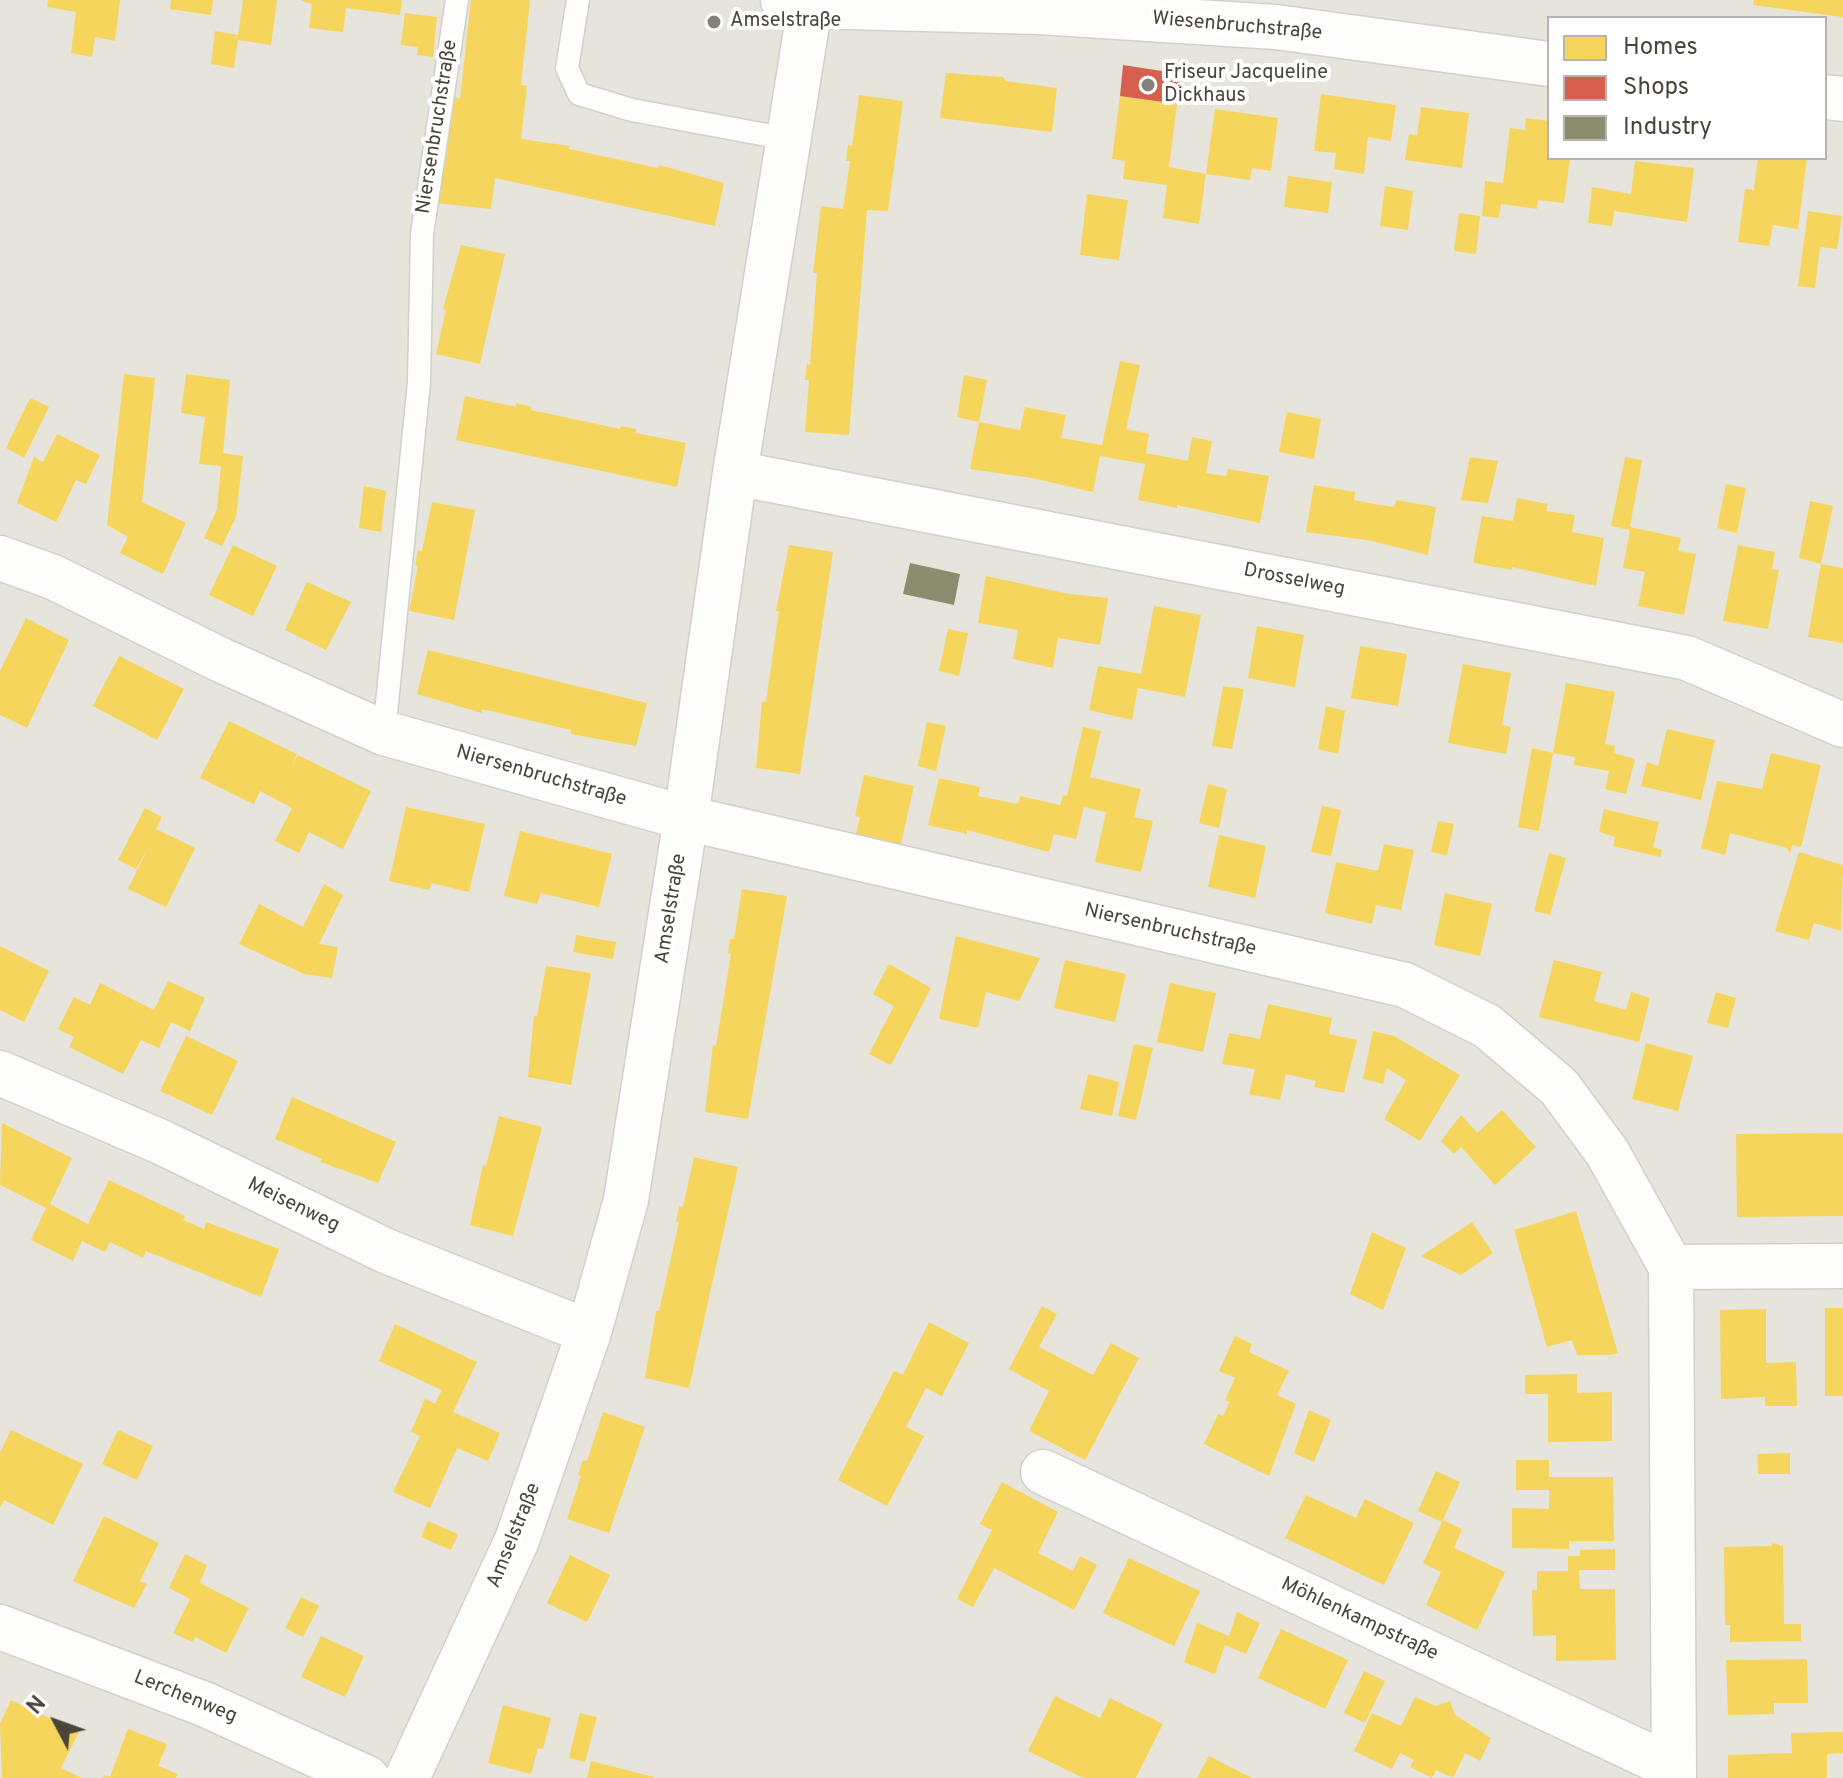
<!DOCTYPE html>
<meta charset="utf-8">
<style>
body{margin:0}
#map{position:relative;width:1843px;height:1778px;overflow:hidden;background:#f4f2ee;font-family:Overpass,sans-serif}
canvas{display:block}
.legend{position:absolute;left:1547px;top:16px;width:280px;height:144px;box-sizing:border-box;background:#fff;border:2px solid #b7b4b0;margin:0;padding:10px 14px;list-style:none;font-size:24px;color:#4b4439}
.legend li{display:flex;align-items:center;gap:16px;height:40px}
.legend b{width:40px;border:2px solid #b7b4b0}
.north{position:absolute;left:16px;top:1682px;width:80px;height:80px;-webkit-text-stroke:6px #fff;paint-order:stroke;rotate:311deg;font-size:22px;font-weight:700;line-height:32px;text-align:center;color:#4b4439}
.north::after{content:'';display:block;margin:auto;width:28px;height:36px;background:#4b4439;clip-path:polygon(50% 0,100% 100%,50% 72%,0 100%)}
</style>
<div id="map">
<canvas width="1843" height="1778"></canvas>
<ul class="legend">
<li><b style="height:22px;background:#f6d55c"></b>Homes</li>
<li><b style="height:22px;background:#d6604d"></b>Shops</li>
<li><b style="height:22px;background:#8c8c6e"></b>Industry</li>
</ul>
<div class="north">N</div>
</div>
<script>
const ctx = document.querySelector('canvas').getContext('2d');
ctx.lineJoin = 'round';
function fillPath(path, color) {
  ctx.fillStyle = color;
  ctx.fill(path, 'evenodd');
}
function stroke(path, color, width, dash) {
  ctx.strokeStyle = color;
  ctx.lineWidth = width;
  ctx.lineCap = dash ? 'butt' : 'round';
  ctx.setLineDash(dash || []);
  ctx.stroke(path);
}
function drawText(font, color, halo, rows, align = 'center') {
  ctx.font = font + ' Overpass,sans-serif';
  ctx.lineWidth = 8;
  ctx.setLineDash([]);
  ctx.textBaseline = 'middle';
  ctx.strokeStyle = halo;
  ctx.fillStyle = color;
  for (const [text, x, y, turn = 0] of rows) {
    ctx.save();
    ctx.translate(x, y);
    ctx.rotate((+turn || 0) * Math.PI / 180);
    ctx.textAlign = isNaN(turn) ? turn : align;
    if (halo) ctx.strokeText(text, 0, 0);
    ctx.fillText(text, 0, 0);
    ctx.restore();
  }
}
fillPath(new Path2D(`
 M0,0h1843v1778h-1843zM1549,18h276v140h-276z`), '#e7e4dc');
fillPath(new Path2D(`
 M48,0h72l-5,41 -20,-4 -3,20 -21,-4 5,-41 -29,-5z
 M171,0h42l-2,15 -41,-6z
 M243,0h34l-6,45 -33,-5 -4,28 -23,-4 4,-33 23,4z
 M300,0h102l-2,15 -54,-7 -3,24 -34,-4 3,-24z
 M471,0h59l-9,85 6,1 -6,53 49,7 -1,3 89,19 1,-3 65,18 -9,43 -220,-48 -4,31 -55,-6 11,-102 6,1 2,-5 5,2z
 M1754,0h89v17l-90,-12z
 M405,13l32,4 -4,40 -16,-2 1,-8 -17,-2z
 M946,73l57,4 3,4 51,7 -5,44 -112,-14z
 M1321,94l75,11 -5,36 -23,-4 -4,37 -30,-5 2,-16 -22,-2z
 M859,95l44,6 -15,110 -21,-1 -18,225 -44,-3 4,-52h-4l2,-16 3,1 7,-92h-4l8,-67 22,3 7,-48h-4l2,-16 4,1z
 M1120,96l57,8 -8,63 37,7 -7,50 -36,-6 4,-33 -44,-6 2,-18 -13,-2z
 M1421,107l48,6 -7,55 -57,-8 4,-26 8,1z
 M1215,109l63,9 -7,53 -19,-3 -2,12 -44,-6z
 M1526,118l23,3v37h21l-6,45 -26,-3 -1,9 -36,-5 -2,14 -17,-2 3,-35 18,2 7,-55 15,2z
 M1758,158h49l-9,71 -25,-4 -4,21 -31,-4 7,-53 9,1z
 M1635,161l59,7 -7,54 -73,-11 -2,15 -24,-3 4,-36 39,7z
 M1288,176l44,6 -4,31 -44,-6z
 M1385,186l28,5 -5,39 -28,-4z
 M1087,194l41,6 -9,60 -39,-5z
 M1808,211l34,5 -5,33 -17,-2 -5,41 -17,-2z
 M1459,213l21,3 -4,38 -22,-3z
 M461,245l44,9 -25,110 -44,-10 10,-44 -3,-1z
 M1120,361l20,4 -14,64 23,5 -3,19 42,8 4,-24 20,4 -6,32 20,3 2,-7 41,7 -9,47 -83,-18v3l-39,-8 7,-36 -45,-8 -7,36 -61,-14 -62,-9 9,-47 -22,-5 7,-42 23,5 -8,42 41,8 5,-23 41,8 -5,23 41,7z
 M124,374l31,4 -13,124 44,21 -23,51 -43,-21 8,-16 -21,-12z
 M186,374l44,6 -7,73 20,3 -7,61 -14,29 -18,-8 13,-29 4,-43 -22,-2 6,-47 -24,-4z
 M465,396l51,11v-4l16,4 -1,3 89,19 1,-3 15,3v4l50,10 -9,44 -221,-47z
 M30,398l19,9 -25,51 -18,-10z
 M1287,412l34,7 -7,40 -35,-7z
 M57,434l43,21 -14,29 -10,-4 -20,42 -39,-19 17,-46 9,5z
 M1470,457l28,4 -10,42 -27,-3z
 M1625,457l17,3 -12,67 51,11 -3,13 18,3 -12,61 -46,-9 7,-34 -22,-4 7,-38 -19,-4z
 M1726,484l20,4 -9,45 -20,-5z
 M1314,485l41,7 -1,8 20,4 20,3 2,-7 40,7 -8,48 -61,-15 -61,-8z
 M364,486l22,5 -5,41 -22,-4z
 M1517,498l31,6 -2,7 29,4 -3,17 32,6 -8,48 -84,-19v3l-39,-7 9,-47 31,5z
 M1810,501l23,5 -12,58 22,4v75l-35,-6 13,-73 -22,-6z
 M432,502l43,8 -21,110 -45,-9 9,-45 -3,-1 3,-15 4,1z
 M233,545l44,21 -24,50 -44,-21z
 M789,545l44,7 -33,222 -44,-6 6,-66h4l13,-91h-3z
 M1738,545l37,7 -3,17 7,1 -11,59 -45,-8z
 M986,576l83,18 39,4 -8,47 -42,-7 -5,30 -40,-9 5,-29 -40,-7z
 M307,582l44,20 -25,48 -41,-20z
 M1154,606l47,9 -16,82 -47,-9 -6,32 -43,-10 9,-44 43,8z
 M26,618l43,22 -42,88 -27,-13v-44z
 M1257,626l47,9 -9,52 -47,-9z
 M948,629l20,4 -9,43 -20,-5z
 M1360,646l47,8 -9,52 -47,-8z
 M428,650l219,53 -11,43 -65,-12v-4l-89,-21v4l-65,-19z
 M119,656l65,33 -27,51 -64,-34z
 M1463,664l48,9 -9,52 9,2 -5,27 -58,-11z
 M1566,683l49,9 -10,52 10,2 -1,7 21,6 -9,35 -21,-5 4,-18 -35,-6 1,-8 -22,-4z
 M1223,686l21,3 -12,60 -20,-3z
 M1326,706l19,5 -7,43 -20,-5z
 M229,721l68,33 -6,12 7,-11 73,36 -28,58 -34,-17 -10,21 -24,-12 17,-33 -32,-17 -6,13 -54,-26z
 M927,722l19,4 -10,45 -18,-5z
 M1083,727l18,4 -11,46 51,12 -7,28 19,4 -12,51 -46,-10 11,-50 -5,-1 -17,-4 -8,32 -22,-5 -5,18 -82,-22v4l-39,-9 11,-47 41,9 -2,9 40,8 2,-8 40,9 3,-10 4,1z
 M1667,729l48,11 -14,60 -60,-14 6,-24 11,4z
 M1532,748l21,5 -14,78 -21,-4z
 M1771,753l50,12 -20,82 -9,-2 -2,9 -3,-6 -57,-15 -5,22 -24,-7 16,-67 45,8z
 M864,775l50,11 -14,62 -45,-10 5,-21 -5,-1z
 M1208,784l19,5 -8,39 -20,-5z
 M1322,806l19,4 -10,46 -20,-4z
 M406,807l79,17 -16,68 -38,-9 -2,7 -40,-9z
 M145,808l17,9 -6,12 39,19 -29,59 -38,-18 20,-41 -12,21 -18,-9z
 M1604,809l55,13 -6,25 9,3 -2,7 -47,-11 2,-9 -16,-5z
 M1438,821l16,3 -7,31 -16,-3z
 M520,831l92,23 -13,53 -58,-14 -4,11 -33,-8z
 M1219,835l47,11 -11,52 -47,-11z
 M1384,844l30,6 -13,60 -25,-5 -4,19 -47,-11 11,-51 42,9z
 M1799,852l44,13 -2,66 -27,-8 -5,17 -34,-9z
 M1549,853l17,5 -16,57 -16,-4z
 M324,884l19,11 -24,49 19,3 -6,31 -28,-4 -65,-30 20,-40 44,23z
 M742,889l45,7 -39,223 -43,-7 8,-67 3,1 15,-92h-3l2,-15h4z
 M1445,893l47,11 -12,52 -46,-11z
 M576,935l40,7 -3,17 -40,-7z
 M956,936l84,22 -21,43 -33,-9 -8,36 -39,-9z
 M0,946l49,25 -25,51 -24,-12z
 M1065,960l61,14 -11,48 -61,-14z
 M1554,960l48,12 -8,29 32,9 5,-18 19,6 -11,44 -100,-25z
 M889,964l42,24 -40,77 -22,-11 25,-48 -21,-12z
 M546,966l45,7 -20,112 -43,-8 6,-61h3z
 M168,981l37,17 -15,33 -19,-9 -12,26 -18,-8 -18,34 -54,-27 5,-10 -16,-8 16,-32 16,8 10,-22 54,27z
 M1170,983l46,10 -13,59 -46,-10z
 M1716,992l20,6 -8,30 -21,-5z
 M1268,1004l64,14 -3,16 28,6 -13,53 -30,-6 2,-6 -30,-7 -6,26 -31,-6 6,-25 -33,-5 7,-31 31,6z
 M1373,1031l21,5 66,39 -40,66 -36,-22 22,-39 -19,-12 -4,16 -20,-5z
 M186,1036l52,25 -26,54 -52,-24z
 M1646,1043l47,13 -15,55 -46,-12z
 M1134,1044l19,4 -17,72 -18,-4z
 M1088,1074l31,8 -7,34 -32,-7z
 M292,1097l104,45 -18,41 -57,-21 1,-3 -47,-20z
 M1502,1110l34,37 -41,38 -34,-38 -7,7 -13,-13 20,-26 16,18z
 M499,1116l43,11 -29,109 -43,-11 13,-60 3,1z
 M2,1123l70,35 -22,46 38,20 21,-44 76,36 -2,4 8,3 13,6 2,-7 73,27 -18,48 -115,-46 -3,7 -33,-16 -5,10 -23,-11 -9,20 -42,-21 15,-32 -46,-23z
 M1843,1133v83l-106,1 -1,-83z
 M694,1157l44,10 -49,221 -44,-10 11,-67h3l20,-89h-3l3,-16 4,1z
 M1576,1211l42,142 -9,2h-32l-5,-15 -25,7 -33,-117z
 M1472,1222l21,31 -32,22 -40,-19z
 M1372,1232l34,16 -23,62 -33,-16z
 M1042,1306l15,8 -18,33 54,28 18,-32 28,15 -54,102 -56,-29 20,-40 -40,-22z
 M1825,1308h18v88h-18z
 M1766,1309v54l30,-1 1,44h-32v-9l-44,2 -1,-89z
 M929,1322l40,21 -27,53 -16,-8 -20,39 18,9 -37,70 -49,-26 56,-109 9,4z
 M395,1324l82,38 -24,50 47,21 -12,28 -31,-13 -27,60 -37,-16 27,-56 -9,-4 14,-33 10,5 7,-14 -63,-29z
 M1235,1336l17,8 -3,8 40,19 -12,24 19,9 -27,72 -65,-32 14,-30 5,2 7,-14 -5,-2 10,-22 -16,-7z
 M1577,1374v19l35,-1v49l-64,1v-48h-23v-19z
 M1309,1410l22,10 -17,42 -20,-9z
 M603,1412l42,15 -36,106 -42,-14 14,-43 -3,-1 5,-15 4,1z
 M11,1430l72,34 -30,61 -49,-25 -4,8v-55z
 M118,1430l35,16 -16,34 -35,-16z
 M1790,1453v21h-32l-1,-20z
 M1516,1460h33v17h64l1,64h-45v8l-57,-1v-40l37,1v-19h-33z
 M1436,1471l24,11 -18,40 -24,-11z
 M1002,1482l56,30 -20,41 35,18 7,-15 17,9 -23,45 -80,-42 -21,39 -16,-8 35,-69 -12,-6z
 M1306,1495l50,23 9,-19 49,24 -30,62 -99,-47z
 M104,1516l55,27 -19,38 7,3 -13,24 -61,-27z
 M1443,1520l19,9 -8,19 51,24 -28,58 -51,-25 15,-33 -18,-9z
 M428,1521l30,13 -7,16 -30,-13z
 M1772,1543l11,3 1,78h17v17l-71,1v-17h-5l-1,-78 48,-1z
 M1615,1549v21h-36l1,19h35l1,71 -60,1v-26l-23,1 -1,-46h5v-19h31v-15h12v-6z
 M185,1554l22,11 -7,18 49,25 -23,45 -31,-16 -3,5 -19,-9 17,-34 -21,-11z
 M570,1555l40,20 -23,47 -40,-19z
 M1129,1558l71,33 -26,55 -71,-33z
 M301,1597l18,9 -16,31 -18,-9z
 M1237,1612l23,11 -14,31 -21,-9 -10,29 -31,-12 13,-39 32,13z
 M1281,1629l67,31 -23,49 -67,-31z
 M321,1636l43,20 -19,41 -44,-20z
 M1807,1659l1,44h-34v11l-46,1 -2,-55z
 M1364,1671l21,10 -20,42 -21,-10z
 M1055,1696l45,22 10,-20 53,26 -27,54h-53l-55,-27z
 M1415,1697l21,9 14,-5 5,14 36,23 -11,23 -15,-8 -12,25 -17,-8 -4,8 -22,-11 4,-7 -14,-7 -8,16 -38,-18 18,-38 29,13z
 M11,1700l68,32 -18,36 21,10h-80l-2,-54z
 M503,1705l48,13 -8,31 -5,-1 -7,26 -43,-11z
 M580,1713l17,4 -12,45 -16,-4z
 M128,1729l39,15 -9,22 20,8 -2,4h-73l1,-3 6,2z
 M1843,1732v21l-16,1v24h-99v-23l64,-2 -1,-20z
 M1209,1756l43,22h-55z
 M591,1761l63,16v1h-67z`), '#f6d55c');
fillPath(new Path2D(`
 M1123,65l58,9 -4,30 -57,-8z`), '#d6604d');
fillPath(new Path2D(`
 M910,563l50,11 -6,31 -51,-11z`), '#8c8c6e');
const lane = new Path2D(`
 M578,0l-11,68 12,26 53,16 156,29
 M384,733l35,-351 3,-148 35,-234`);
const street = new Path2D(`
 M783,1l27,5 228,6 238,15 273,37
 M1825,97l18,2
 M735,473l952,185 156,67
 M0,558l53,19 168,83 163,73 302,85 719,167 82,41 72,61 48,65 64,115 3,511
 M0,1073l161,69 225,109 203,81
 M1671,1267l172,-1
 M1043,1472l631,296
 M0,1627l204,77 163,74
 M407,1778l110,-238 72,-208 37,-132 60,-382 49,-345 75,-467`);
stroke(lane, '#d2d0cb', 25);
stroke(street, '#d2d0cb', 47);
stroke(lane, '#fdfdfc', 22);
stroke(street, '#fdfdfc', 44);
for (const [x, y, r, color] of [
 [714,22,8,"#868178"],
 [1148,85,8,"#868178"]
]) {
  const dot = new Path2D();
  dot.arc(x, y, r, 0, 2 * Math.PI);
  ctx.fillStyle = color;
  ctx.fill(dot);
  stroke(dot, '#fff', 3);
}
drawText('20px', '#4b4439', '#fff', [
 ["Amselstraße",730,22],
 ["Friseur Jacqueline",1164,74],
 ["Dickhaus",1164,97]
], 'left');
drawText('20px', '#4b4439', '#fff', [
 ["Wiesenbruchstraße",1237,27,5],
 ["Niersenbruchstraße",438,127,-81],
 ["Drosselweg",1294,581,11],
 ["Niersenbruchstraße",541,777,16],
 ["Amselstraße",672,909,-81],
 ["Niersenbruchstraße",1170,931,13],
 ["Meisenweg",293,1206,26],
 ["Amselstraße",515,1536,-68],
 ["Möhlenkampstraße",1359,1620,25],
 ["Lerchenweg",185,1698,22]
]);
</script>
